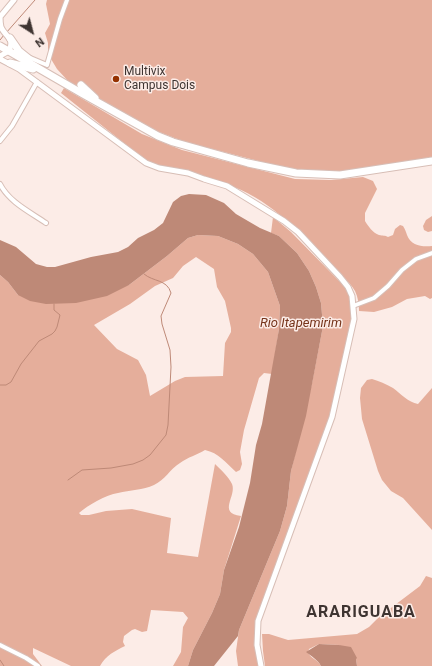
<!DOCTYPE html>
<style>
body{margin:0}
#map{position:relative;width:432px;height:666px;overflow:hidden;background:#fcece7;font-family:Roboto,sans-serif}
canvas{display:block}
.north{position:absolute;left:12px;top:12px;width:40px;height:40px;-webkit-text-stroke:3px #fcece7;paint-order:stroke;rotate:144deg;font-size:11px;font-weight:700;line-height:16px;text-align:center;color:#3e3431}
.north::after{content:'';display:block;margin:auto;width:14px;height:18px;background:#3e3431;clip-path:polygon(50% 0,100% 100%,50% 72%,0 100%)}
</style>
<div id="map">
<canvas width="432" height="666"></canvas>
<div class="north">N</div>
</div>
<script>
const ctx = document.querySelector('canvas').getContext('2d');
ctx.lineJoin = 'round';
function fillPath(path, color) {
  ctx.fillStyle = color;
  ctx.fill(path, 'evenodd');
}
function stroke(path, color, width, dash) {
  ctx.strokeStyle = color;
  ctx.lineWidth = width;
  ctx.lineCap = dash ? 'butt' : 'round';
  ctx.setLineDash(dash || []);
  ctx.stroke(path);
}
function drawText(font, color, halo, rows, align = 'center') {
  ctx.font = font + ' Roboto,sans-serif';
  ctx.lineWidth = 3;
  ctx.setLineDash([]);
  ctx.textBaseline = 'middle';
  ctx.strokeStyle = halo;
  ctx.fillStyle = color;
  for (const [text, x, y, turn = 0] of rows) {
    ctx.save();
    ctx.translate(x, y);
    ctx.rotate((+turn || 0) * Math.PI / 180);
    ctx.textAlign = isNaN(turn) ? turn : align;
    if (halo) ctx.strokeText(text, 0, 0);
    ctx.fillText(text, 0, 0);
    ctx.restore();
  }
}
fillPath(new Path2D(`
 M47,0h385v157l-84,14h-51l-112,-29 -39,-15 -77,-45 -12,-13 -9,-15v-11l-3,-10 5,-9 -4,-20z
 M64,88l78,46 40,16 113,29 36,1 32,-3 10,4 4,8 -12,24v8c3,5 8,12 14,14 4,1 6,0 9,2l5,-2 2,-6 5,-4 3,1c2,3 3,6 4,9 4,11 15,12 25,11v52l-2,1 -5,-3 -18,3 -15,8 -18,5 -15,-1c0,-7 -1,-14 -4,-20 -6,-10 -17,-19 -25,-27 -28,-29 -57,-62 -96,-77 -28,-11 -65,-14 -90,-28l-83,-66z
 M432,216v15l-4,1 -4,-2 -1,-4 3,-6z
 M273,217l18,15 55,56 4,6 3,16 -23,105 -72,203 1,48h-21l-2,-15 3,-21 41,-99 7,-25 4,-35 21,-88 11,-57 -2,-23 -5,-16 -7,-16 -12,-18 -18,-17 -8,-3z
 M198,235l20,1 20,8 15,10 15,18 12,34 -1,23 -7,45 -8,-1 -5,5 -15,52 -4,22 2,12 -2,6 -4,2c-11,-10 -17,-19 -31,-22 -8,5 -17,7 -25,13 -10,6 -15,17 -26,22 -11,5 -24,5 -36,8 -12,2 -30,12 -39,20l2,2h8l17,-4 26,-2 39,9 -4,35 31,4 17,-93c6,6 13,12 17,20 5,12 -15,29 9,32l-17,54 -4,24 -8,19 -19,37 -5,16h-15l8,-14 2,-25 5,-9 -5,-6 -32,-2 -4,21 -5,1 -7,-3 -3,1 -8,6 -1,6 2,4c-10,5 -19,9 -25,20h-29l-38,-18v6l9,12h-42v-391l8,7 10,13 111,-10 38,-29 21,-18zM196,257l18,12 3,18 8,14 6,27v4l-6,11 -2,33 -38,1 -10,4 -25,15 -4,-21 -8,-15 -21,-11 -23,-24 36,-21 25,-18 18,-8 10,-12z
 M372,379c7,2 14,5 21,9 8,6 15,14 25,16l14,-16v142l-29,-32 -12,-7 -9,-11 -4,-9 -16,-52 -2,-21 1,-10 6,-8z
 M426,576l6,2v88h-75l-1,-7 -17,-14 -20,-1 -10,5 -1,4c4,6 10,7 13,13h-56l-2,-15 -1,-17h7l19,6 69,-6 12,-7 10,-10 41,-31z`), '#e5ae9b');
fillPath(new Path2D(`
 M189,194l17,1 18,8 12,11 24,14 19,8 18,17 12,18 7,16 5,16 2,23 -17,90 -15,55 -4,35 -7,25 -41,99 -1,6 -24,30h-26l5,-16 19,-37 8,-19 4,-24 15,-43 11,-44 6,-38 6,-21 17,-95 1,-23 -12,-34 -15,-18 -15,-10 -20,-8 -20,-1 -10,3 -21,18 -38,29 -22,11 -31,7 -30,1 -16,-3 -12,-6 -10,-13 -8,-7v-35l16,7 20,17 11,3h8l36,-10 27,-5 10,-5 10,-9 16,-8 9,-7 10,-21 8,-6z
 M319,644l20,1 12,2 6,11 -1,1 1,7h-36c-3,-6 -10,-10 -15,-14z`), '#be8977');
stroke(new Path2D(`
 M6,33l29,-33
 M0,40l4,-5
 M0,385h6l5,-3 10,-18 18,-23 13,-7 3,-3 2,-4 3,-12 -6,-5v-6
 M68,480l14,-10 29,-2 22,-4 10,-4 7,-5 16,-20 2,-10 3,-58 -1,-17 -8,-26 -1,-8 10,-23c-4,-14 -18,-11 -27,-19
 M0,660l4,6`), '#be8977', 1);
const minor = new Path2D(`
 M28,57l19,8 13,-46 7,-19
 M0,141l12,-15 25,-44
 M0,184c9,18 30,28 46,39
 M353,306l21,-8 14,-12 14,-16 14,-11 16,-6
 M0,645l26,13 12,8`);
const tertiary = new Path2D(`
 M0,17l14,-17
 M0,56l9,-5c6,-14 -4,-14 -8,-24 -1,-4 -1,-7 -1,-11
 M0,59l19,10 127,94 13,5 29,5 16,6 23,7 57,35 14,11 42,45 8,10 4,9 2,23 -22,98 -74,204 -1,24 4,21`);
const trunk = new Path2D(`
 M10,38l9,13 10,8
 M0,46l83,48 75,42 15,6 75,21 48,10 44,2 92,-14
 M10,63l23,6
 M81,85l14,13`);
stroke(minor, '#d7beb6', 6);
stroke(tertiary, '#d7beb6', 7);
stroke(trunk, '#d7beb6', 9);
stroke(minor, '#fff', 4);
stroke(tertiary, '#fff', 5);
stroke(trunk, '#fff', 7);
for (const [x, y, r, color] of [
 [116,79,4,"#953100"]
]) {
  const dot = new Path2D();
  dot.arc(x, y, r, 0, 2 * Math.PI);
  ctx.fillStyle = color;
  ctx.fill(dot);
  stroke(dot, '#fcece7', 1.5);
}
drawText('12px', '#3e3431', '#fcece7', [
 ["Multivix",124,72],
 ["Campus Dois",124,86]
], 'left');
drawText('italic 13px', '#76341b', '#fcece7', [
 ["Rio Itapemirim",301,324]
]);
ctx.letterSpacing = '1px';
drawText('bold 16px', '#3e3431', '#fcece7', [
 ["ARARIGUABA",361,613]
]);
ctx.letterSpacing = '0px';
</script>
